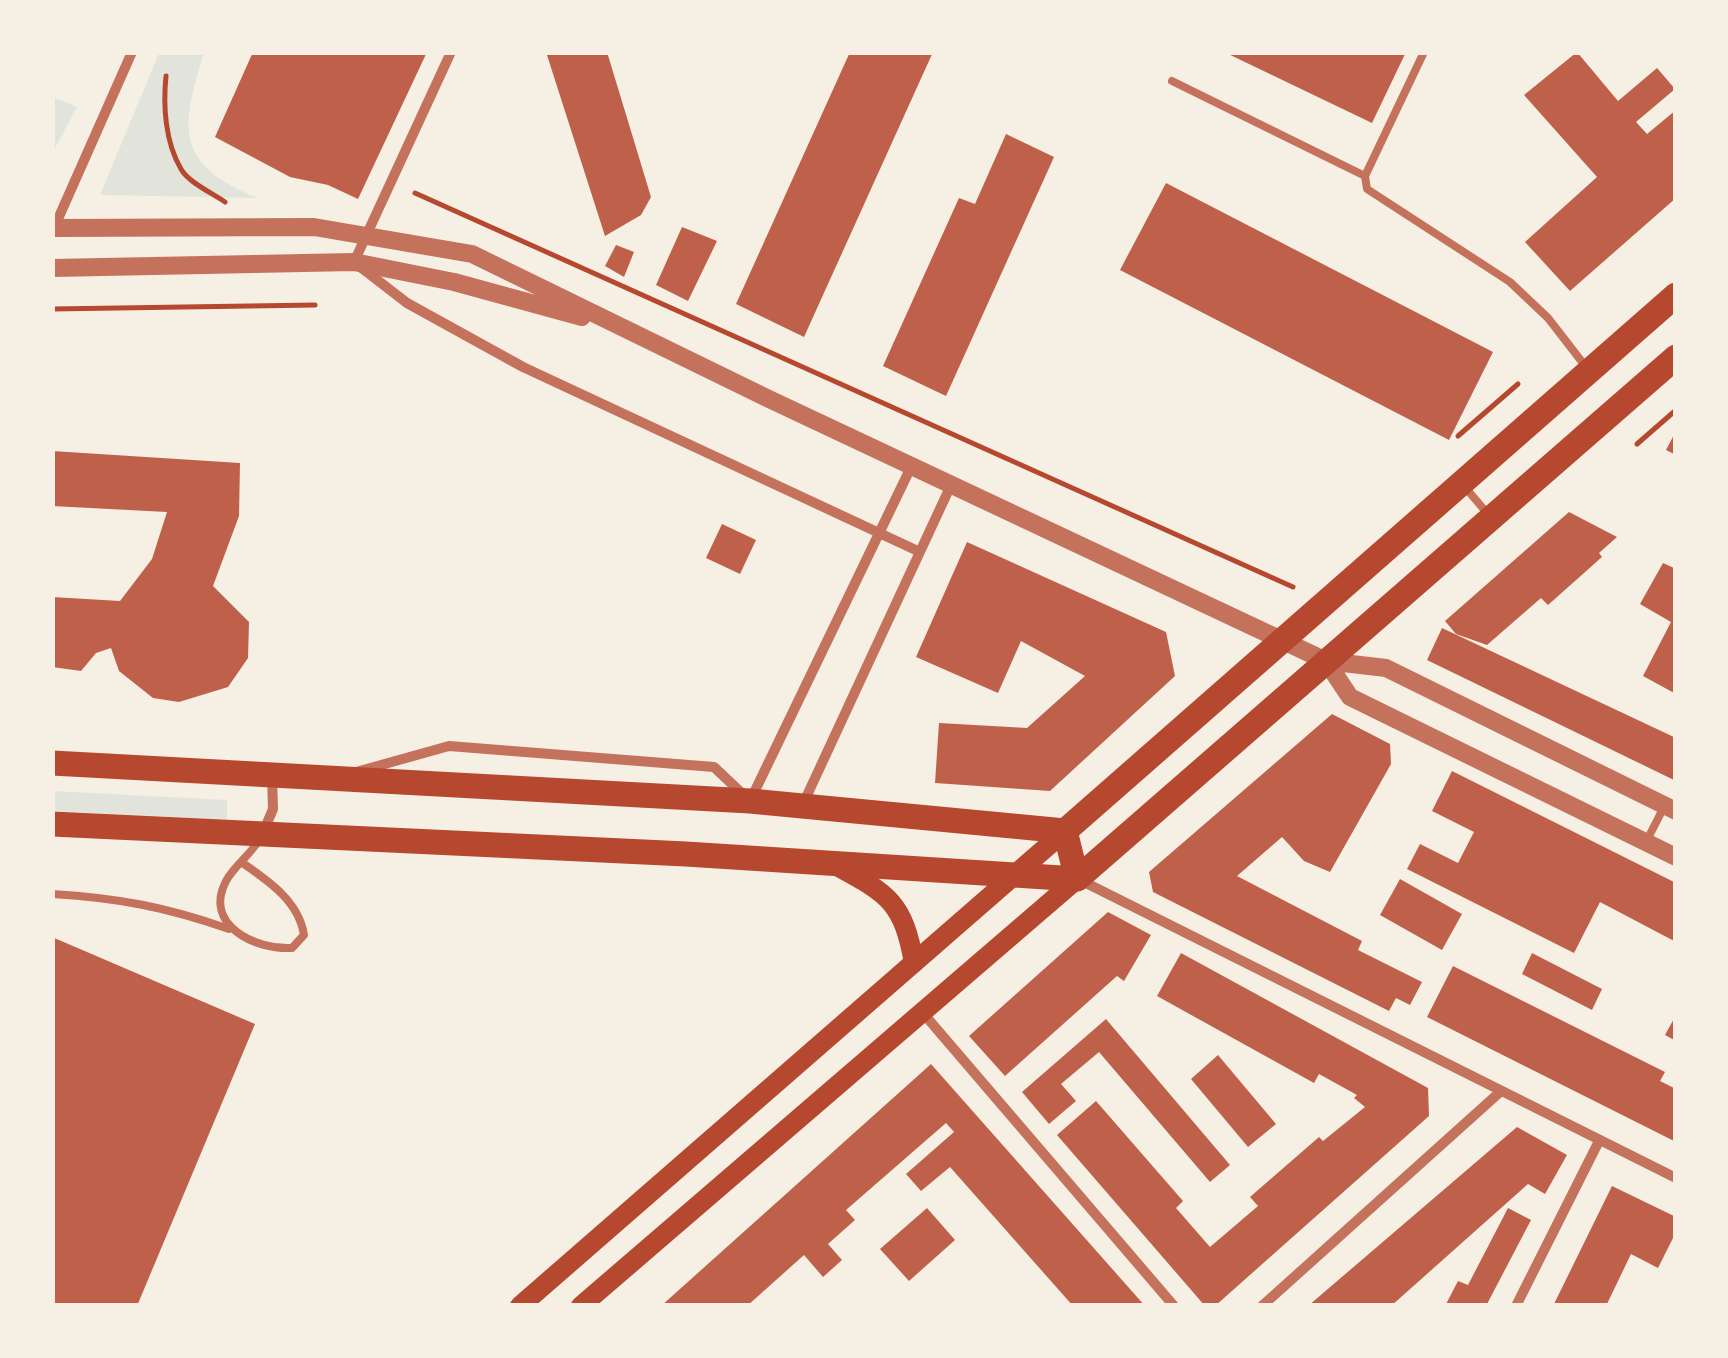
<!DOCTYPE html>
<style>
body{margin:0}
#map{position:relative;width:1728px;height:1358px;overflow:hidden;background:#f6efe4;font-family:"Golos Text",sans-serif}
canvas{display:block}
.frame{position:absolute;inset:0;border:55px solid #f6efe4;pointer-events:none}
</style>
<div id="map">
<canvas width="1728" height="1358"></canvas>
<div class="frame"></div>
</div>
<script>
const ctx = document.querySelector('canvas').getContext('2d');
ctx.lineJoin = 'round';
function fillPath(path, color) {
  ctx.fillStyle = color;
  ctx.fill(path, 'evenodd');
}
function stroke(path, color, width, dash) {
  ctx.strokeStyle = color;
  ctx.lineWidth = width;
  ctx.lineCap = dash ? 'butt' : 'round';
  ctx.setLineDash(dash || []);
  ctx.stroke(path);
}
fillPath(new Path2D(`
 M159,53h45c-24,75 -29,112 54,145l-158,-3z
 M53,97l24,10 -24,45z
 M53,791l174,9v20l-174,-9z`), '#e2e4dc');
fillPath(new Path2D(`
 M253,52h174l-69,147 -30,-14 -38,-8 -75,-40z
 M546,52h61l44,145 -10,18 -36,21z
 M850,52h83l-129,285 -68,-33z
 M1224,52h182l-34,71z
 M1577,52l41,49 39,-33 18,21 -39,33 11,12 29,-24v88l-106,93 -45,-49 72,-65 -73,-82z
 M1006,134l48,23 -108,239 -63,-30 76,-168 16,6z
 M1166,183l327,169 -44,88 -329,-170z
 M682,227l35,14 -29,60 -32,-16z
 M616,245l18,7 -10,25 -19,-11z
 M1676,431v24l-10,-5z
 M52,451l188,12 -1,53 -26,70 36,36 -1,36 -20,29 -49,15 -26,-4 -34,-27 -8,-23 -15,5 -15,18 -29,-4v-70l68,4 32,-42 15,-47 -115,-6z
 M1569,512l48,25 -18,16 3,4 -54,48 -7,-7 -54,47 -31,-11 -11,-13z
 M722,524l34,16 -16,34 -34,-16z
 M967,542l199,90 9,44 -125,115 -115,-8 4,-60 88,5 58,-52 -64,-35 -23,52 -82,-36z
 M1663,563l13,6v125l-33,-18 28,-54 -31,-18z
 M1442,628l234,110v43l-249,-121z
 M1332,714l58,30 1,20 -61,108 -26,-11 -22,-24 -45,39 125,65 -4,9 64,32 -12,23 -14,-7 -7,13 -236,-119 -4,-20z
 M1452,771l224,112v59l-76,-40 -26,51 -167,-84 13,-25 38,19 16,-31 -42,-21z
 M1400,879l62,35 -20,36 -62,-35z
 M1108,912l43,23 -27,46 -7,-5 -112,100 -36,-40z
 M52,937l203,87 -118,282h-85z
 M1181,953l247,135 1,28 -214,190h-10l-148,-171 39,-34 87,100 -7,7 34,39 48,-41 -8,-9 69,-60 4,4 42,-34 -11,-9 3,-3 -38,-21 -5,9 -157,-87z
 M1532,953l70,36 -10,21 -70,-36z
 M1453,966l212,106 -5,9 16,8v53l-249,-125z
 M1676,1015v26l-11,-6z
 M1106,1019l124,146 -20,17 -111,-130 -38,32 15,17 -27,23 -27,-32z
 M1218,1055l58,69 -28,23 -57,-68z
 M931,1064l214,242h-72l-123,-139 -29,24 -15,-17 48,-42 -8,-9 -100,87 9,10 -27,24 14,16 -19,17 -19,-22 -57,51h-86z
 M1517,1127l50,28 -22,39 -17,-10 -137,122h-83z
 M1612,1186l64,31v15l-18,36 -27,-14 -25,52h-53z
 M927,1208l28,32 -46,41 -29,-32z
 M1508,1208l23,12 -45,86h-41l13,-25 10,4z`), '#bf614a');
stroke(new Path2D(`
 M166,76c-3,29 -1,66 15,93 7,13 31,24 44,33
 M415,193l878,394
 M52,309l263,-4
 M1458,436l60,-52
 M1637,444l39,-34`), '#b5482f', 5);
stroke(new Path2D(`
 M1424,52l-59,124 2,13 143,93 38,36 38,49
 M1172,81l193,95
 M1464,486l23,27
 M1646,842l19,-37
 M244,864c26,18 55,38 60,71l-12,13c-37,2 -89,-23 -66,-67 8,-15 24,-26 34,-42
 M52,894c67,4 114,13 177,35`), '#c5725c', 8);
stroke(new Path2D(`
 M451,52l-97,210 53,41 116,64 397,185
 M54,228l78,-176
 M356,772l93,-26 265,21 36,34 162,-336
 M803,804l148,-319
 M262,835l11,-26 -1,-34
 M1078,879l598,299
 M923,1013l251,293
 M1262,1306l238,-214
 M1516,1306l83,-165`), '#c5725c', 10);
stroke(new Path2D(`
 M52,228l262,-1 158,27 297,145 557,262 60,7 290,143
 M52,268l302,-6 100,20 128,35
 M1326,661l24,36 326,160`), '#c5725c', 18);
stroke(new Path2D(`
 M835,865c53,29 68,36 79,98
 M520,1306l545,-475
 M581,1306l496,-427`), '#b5482f', 20);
stroke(new Path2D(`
 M52,763l698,38 315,30
 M52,824l634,30 391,25 599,-522
 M1065,831l611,-536
 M1065,831l12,48`), '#b5482f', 25);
</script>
